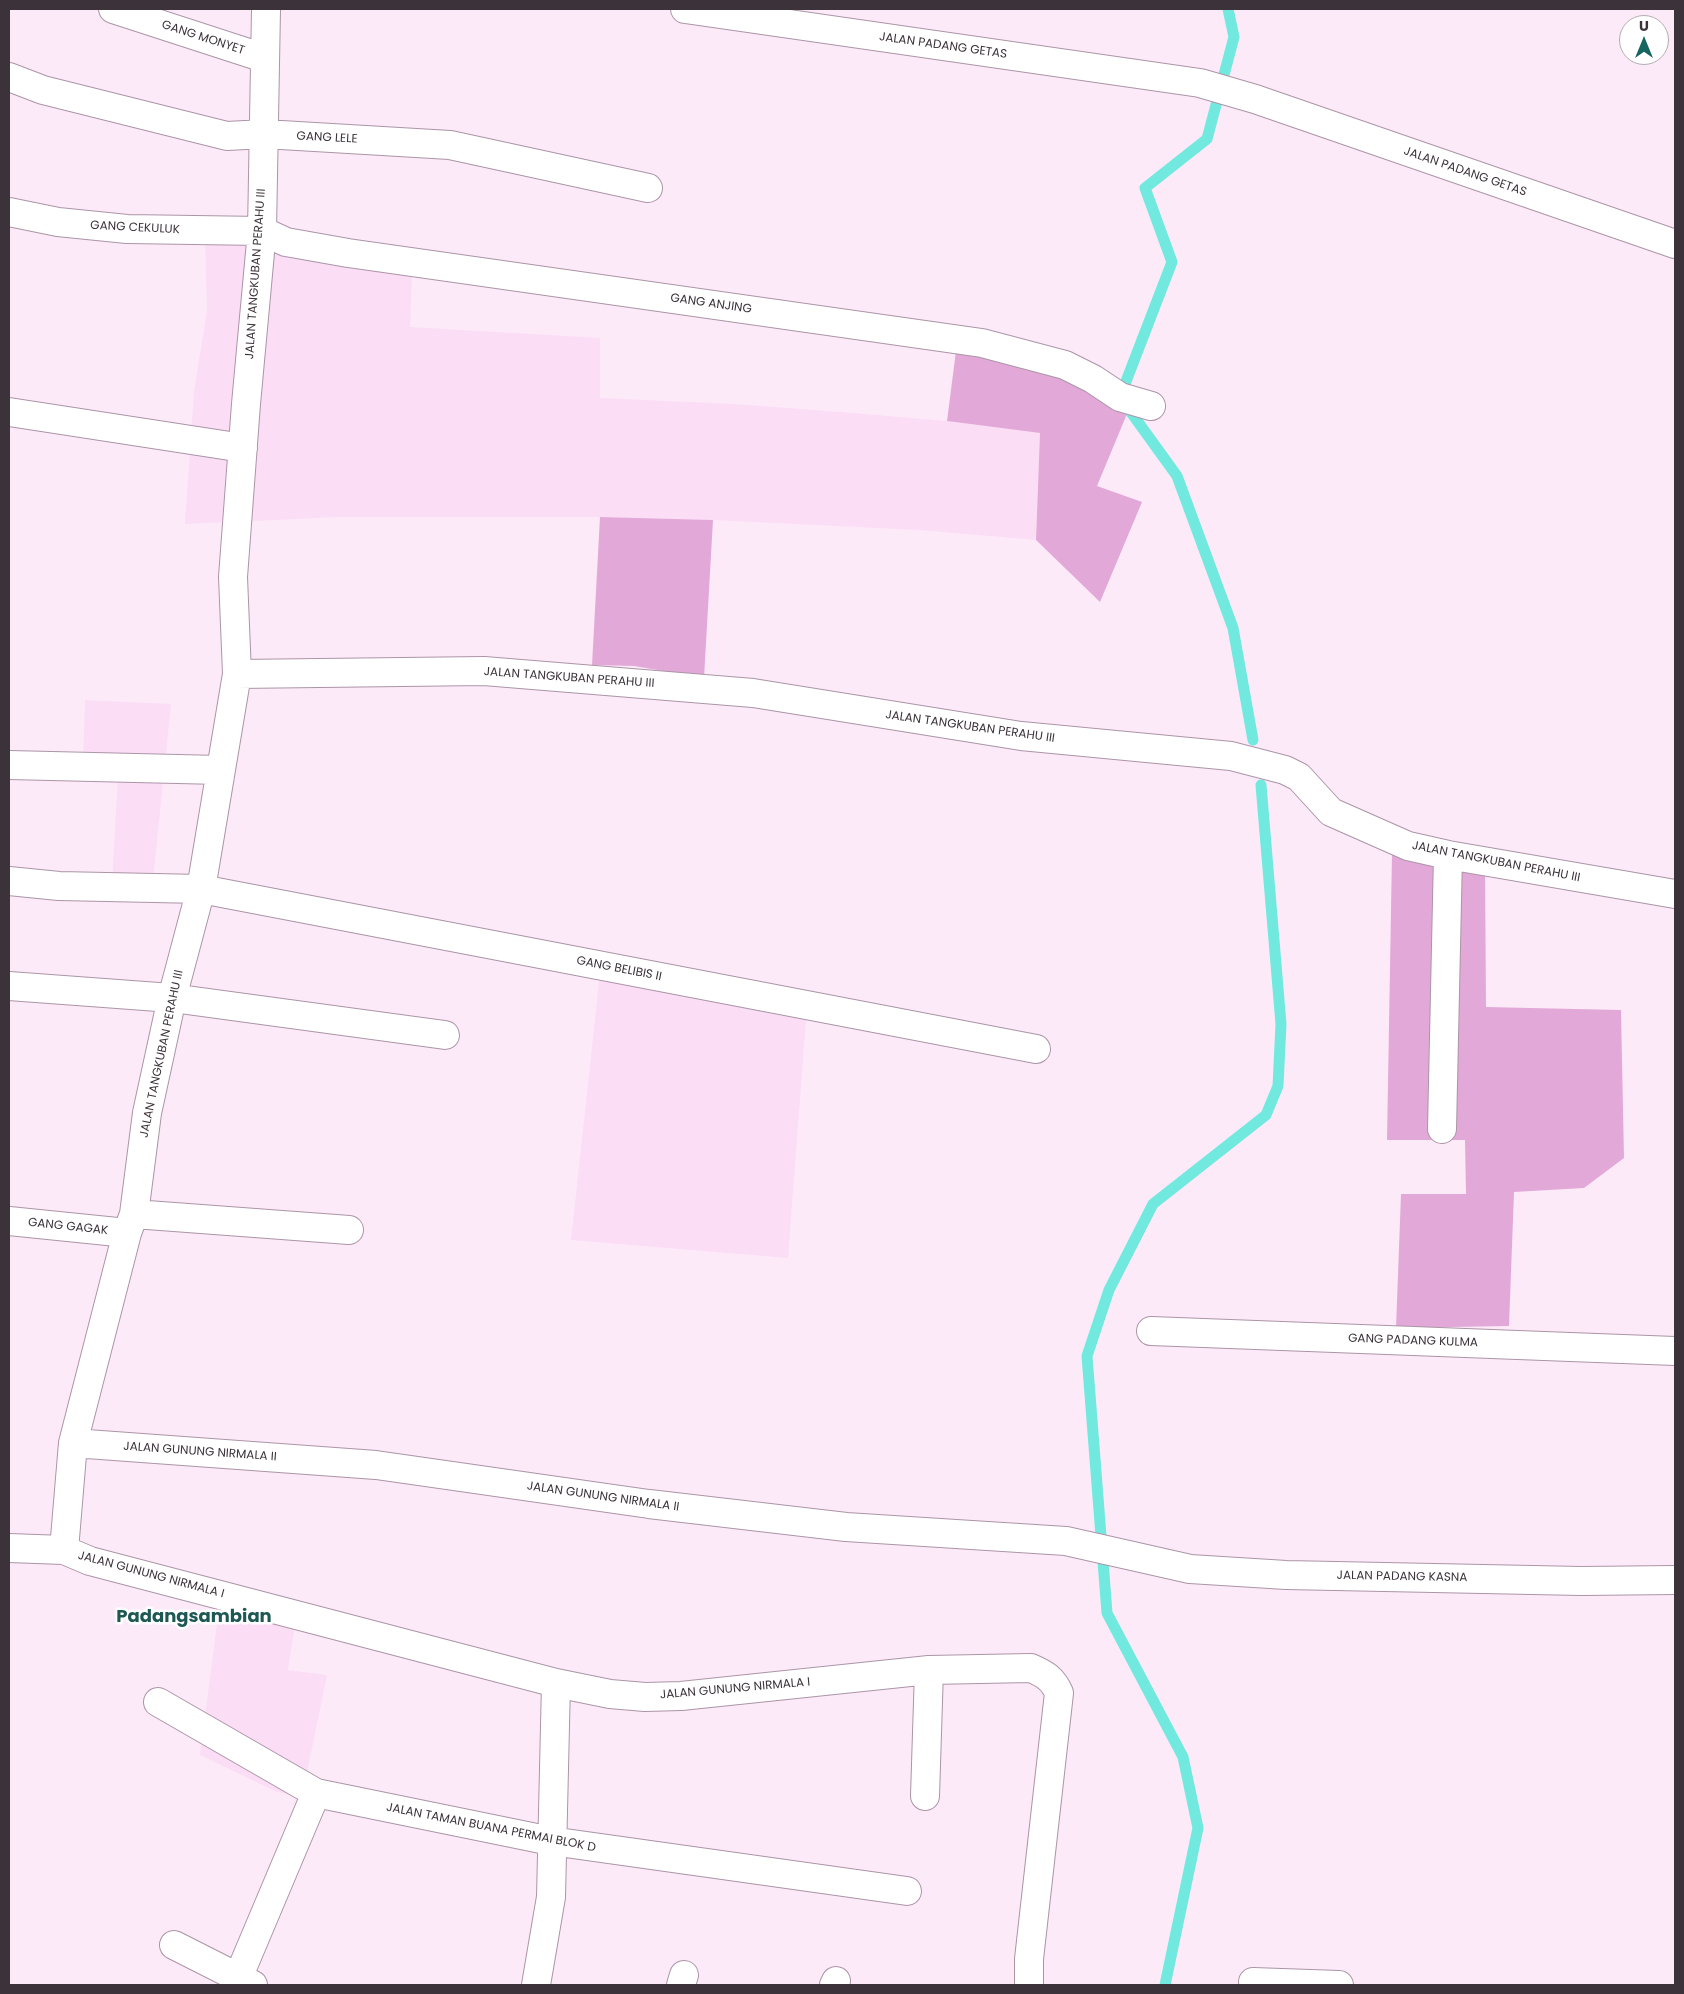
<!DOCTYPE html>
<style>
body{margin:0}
#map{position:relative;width:1684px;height:1994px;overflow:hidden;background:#fdeaf9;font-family:Poppins,sans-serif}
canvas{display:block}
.frame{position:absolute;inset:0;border:10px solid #3c333a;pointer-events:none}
.north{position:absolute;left:1619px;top:15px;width:50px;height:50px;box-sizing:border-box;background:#fff;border:1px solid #b1adb0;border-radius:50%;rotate:0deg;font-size:14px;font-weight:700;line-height:20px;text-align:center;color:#3c333a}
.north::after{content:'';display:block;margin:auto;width:18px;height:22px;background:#176560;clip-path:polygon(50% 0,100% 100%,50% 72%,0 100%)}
</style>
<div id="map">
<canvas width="1684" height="1994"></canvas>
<div class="frame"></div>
<div class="north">U</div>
</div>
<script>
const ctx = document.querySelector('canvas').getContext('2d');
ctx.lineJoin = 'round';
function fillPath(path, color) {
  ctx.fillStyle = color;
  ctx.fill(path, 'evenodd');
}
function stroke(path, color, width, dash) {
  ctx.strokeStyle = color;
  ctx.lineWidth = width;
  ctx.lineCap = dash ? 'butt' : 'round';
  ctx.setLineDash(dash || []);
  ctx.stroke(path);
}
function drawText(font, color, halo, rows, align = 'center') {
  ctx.font = font + ' Poppins,sans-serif';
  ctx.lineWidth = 5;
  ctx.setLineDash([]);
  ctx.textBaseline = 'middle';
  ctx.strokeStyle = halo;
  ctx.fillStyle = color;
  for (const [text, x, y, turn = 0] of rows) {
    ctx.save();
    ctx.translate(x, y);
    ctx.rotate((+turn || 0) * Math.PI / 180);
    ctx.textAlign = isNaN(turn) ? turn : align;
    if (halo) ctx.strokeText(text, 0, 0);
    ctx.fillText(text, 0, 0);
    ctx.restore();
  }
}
fillPath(new Path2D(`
 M205,233l208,23 -3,71 190,11v60l135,6 118,9 94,8 93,12 -4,107 -116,-10 -207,-10 -113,-3h-260l-155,7 9,-133 13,-80z
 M85,700l86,4 -19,186 -40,-5 7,-128h-36z
 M602,955l205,51 -19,252 -217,-18z
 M219,1609l76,15 -7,46 39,5 -25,122 -25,-5 -77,-37z`), '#fbddf6');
fillPath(new Path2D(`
 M957,343l177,54 -37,89 45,16 -42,100 -64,-62 4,-107 -93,-12z
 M600,517l113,3 -9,158 -70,-12 -42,-1z
 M1392,853l93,13 1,141 135,3 3,148 -40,30 -70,4 -5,134 -113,2 5,-134h65l-1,-54h-78z`), '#e2a9d8');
stroke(new Path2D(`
 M1228,9l6,28 -27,102 -62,49 27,74 -52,135 57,79 56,152 20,112
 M1165,1985l33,-157 -15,-71 -76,-144 -20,-257 22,-66 44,-86 113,-89 12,-29 3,-62 -20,-239`), '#71e9df', 11);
const street = new Path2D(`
 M113,9l151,49
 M685,9l515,74 55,16 420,145
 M9,77l34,13 184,46 37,-2 186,11 198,43
 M9,212l49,10 69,7 135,2 24,11 62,11 634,90 83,22 28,14 27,18 31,9
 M9,412l234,36
 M237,674l247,-3 269,22 268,43 210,20 54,14 14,7 32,35 77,34 40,9 227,39
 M9,765l211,5
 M9,881l50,5 142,3 835,160
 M9,986l163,12 273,37
 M1442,1129l6,-274
 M134,1214l215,16
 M9,1221l118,12
 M1151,1331l524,20
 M73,1443l303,22 273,39 197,23 220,14 124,28 96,6 295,6 94,-1
 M9,1548l55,2 26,11 466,122 54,11 35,3 36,-1 248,-26 102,-2c14,6 22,11 28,25l-30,266v26
 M64,1550l9,-107 54,-210 7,-19 13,-101 25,-115 29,-109 36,-215 -4,-97 13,-173 16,-173 4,-222
 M158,1702l158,91 235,48 356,50
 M925,1796l4,-126
 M174,1945l79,40
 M238,1978l78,-185
 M1253,1982l86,3
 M536,1985l15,-88 5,-214
 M681,1985l3,-10
 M834,1985l2,-4`);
stroke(street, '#ab95a7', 30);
stroke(street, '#fff', 28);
drawText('12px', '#3c333a', '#fff', [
 ["GANG MONYET",203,38,18],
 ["JALAN PADANG GETAS",943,46,8],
 ["GANG LELE",327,138,3],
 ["JALAN PADANG GETAS",1465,172,19],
 ["GANG CEKULUK",135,228,3],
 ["JALAN TANGKUBAN PERAHU III",256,274,-86],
 ["GANG ANJING",711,304,8],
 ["JALAN TANGKUBAN PERAHU III",569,678,4],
 ["JALAN TANGKUBAN PERAHU III",970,727,8],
 ["JALAN TANGKUBAN PERAHU III",1496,862,11],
 ["GANG BELIBIS II",619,969,11],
 ["JALAN TANGKUBAN PERAHU III",162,1054,-78],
 ["GANG GAGAK",68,1227,6],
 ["GANG PADANG KULMA",1413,1341,2],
 ["JALAN GUNUNG NIRMALA II",200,1452,4],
 ["JALAN GUNUNG NIRMALA II",603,1497,8],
 ["JALAN GUNUNG NIRMALA I",151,1575,15],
 ["JALAN PADANG KASNA",1402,1577,1],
 ["JALAN GUNUNG NIRMALA I",735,1689,-5],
 ["JALAN TAMAN BUANA PERMAI BLOK D",491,1828,11]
]);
drawText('bold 18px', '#1e5854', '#fff', [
 ["Padangsambian",194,1617]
]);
</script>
